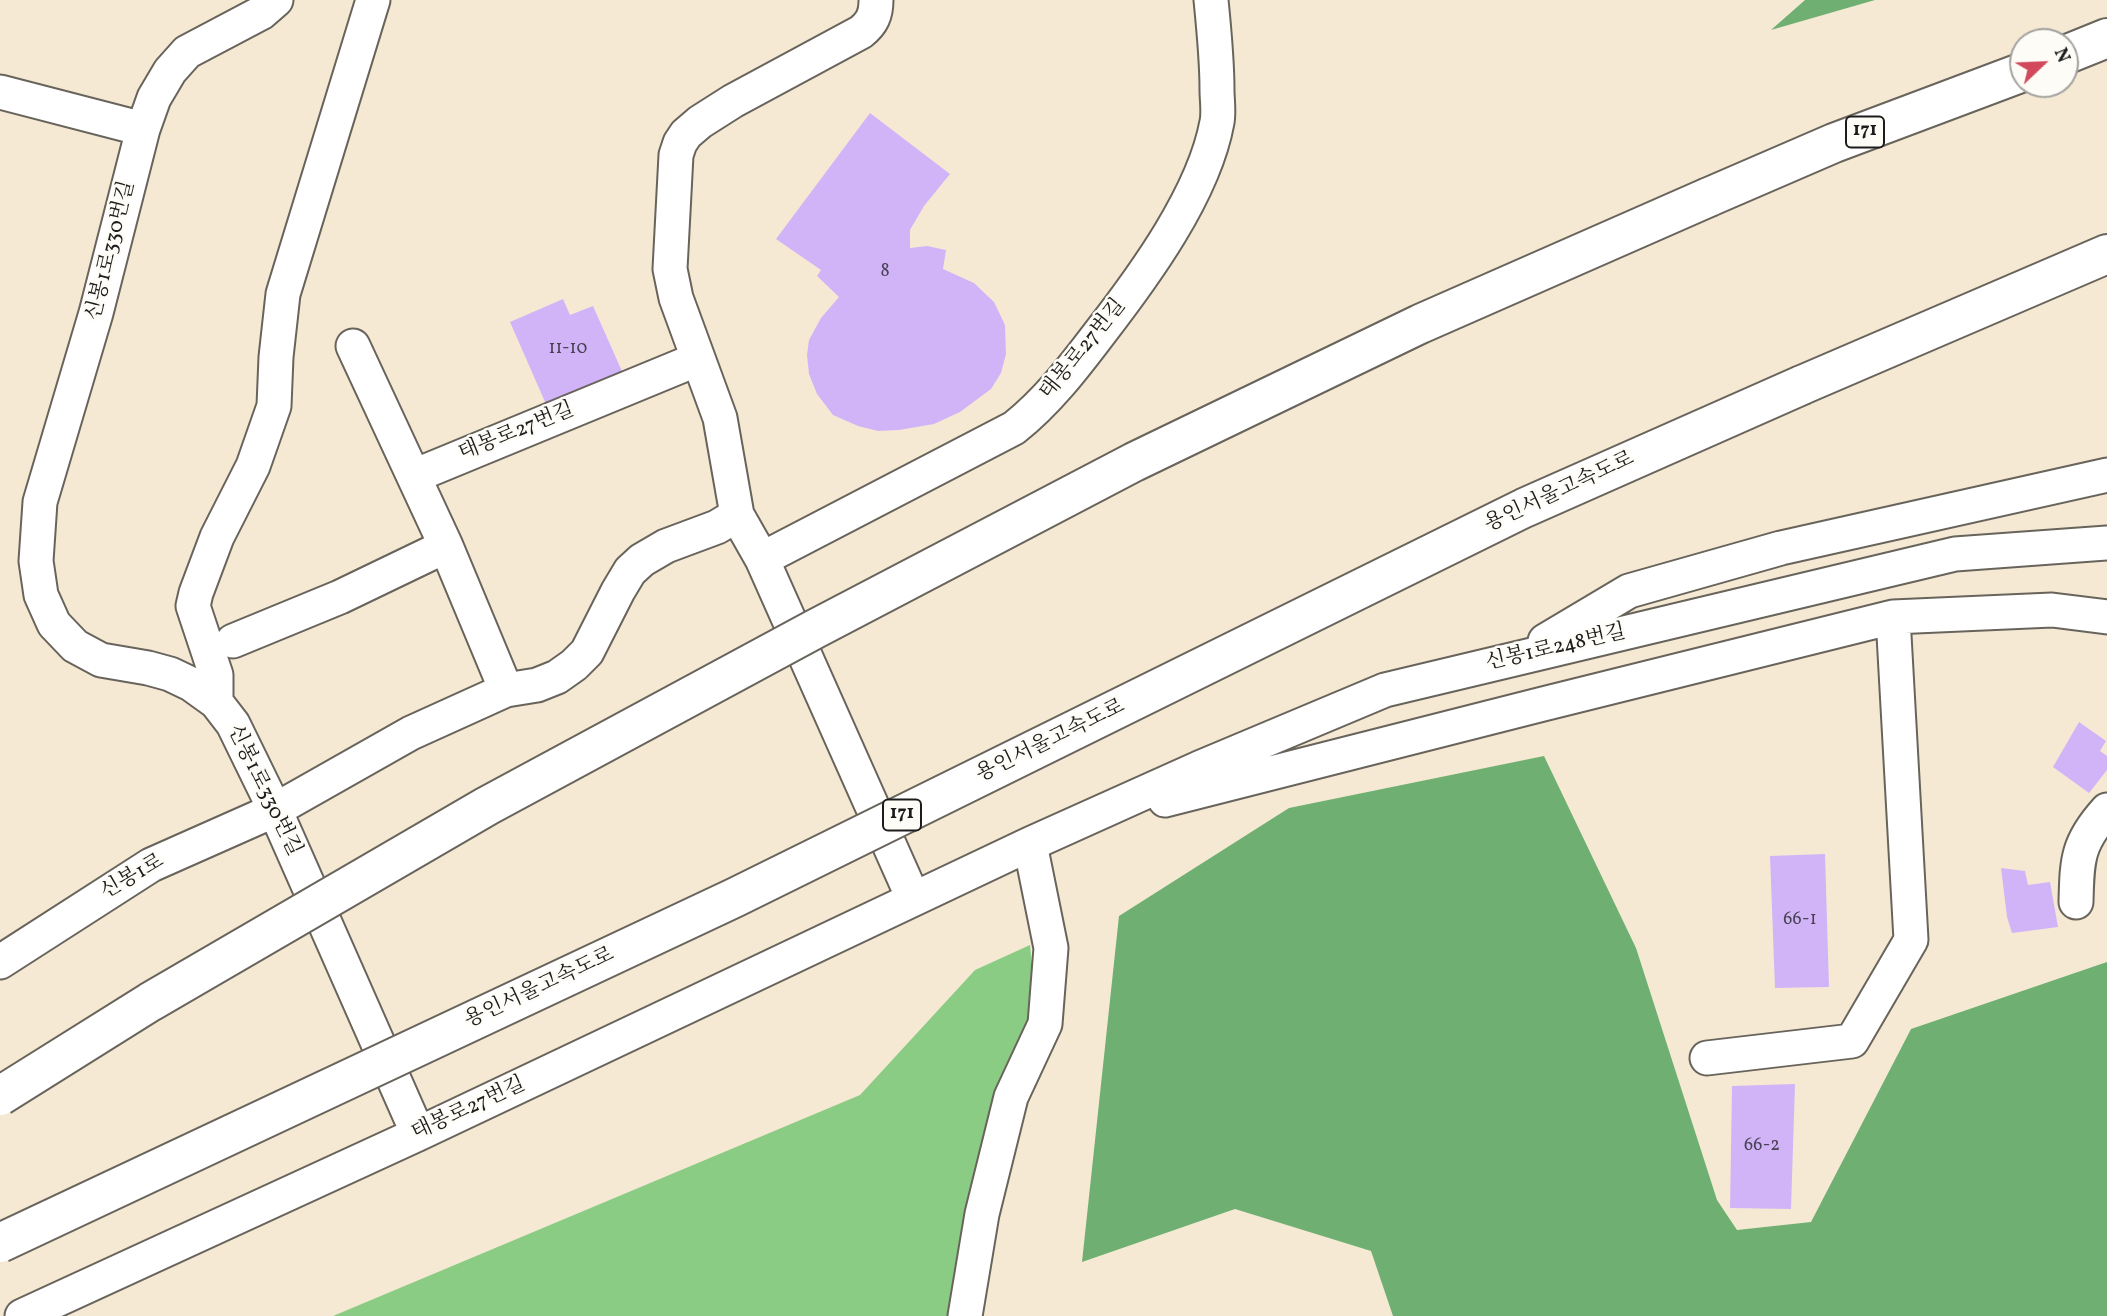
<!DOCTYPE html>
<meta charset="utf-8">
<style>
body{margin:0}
#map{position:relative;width:2107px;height:1316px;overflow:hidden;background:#f5e9d4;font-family:Vollkorn,serif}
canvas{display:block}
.north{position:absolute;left:2009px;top:28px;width:70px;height:70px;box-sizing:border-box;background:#fdfcf7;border:2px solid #a3a29f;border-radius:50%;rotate:67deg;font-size:19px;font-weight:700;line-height:28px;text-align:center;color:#1c1c1c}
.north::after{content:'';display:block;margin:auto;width:24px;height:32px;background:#d1495b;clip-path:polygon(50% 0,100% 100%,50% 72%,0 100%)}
</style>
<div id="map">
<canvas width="2107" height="1316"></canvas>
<div class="north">N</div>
</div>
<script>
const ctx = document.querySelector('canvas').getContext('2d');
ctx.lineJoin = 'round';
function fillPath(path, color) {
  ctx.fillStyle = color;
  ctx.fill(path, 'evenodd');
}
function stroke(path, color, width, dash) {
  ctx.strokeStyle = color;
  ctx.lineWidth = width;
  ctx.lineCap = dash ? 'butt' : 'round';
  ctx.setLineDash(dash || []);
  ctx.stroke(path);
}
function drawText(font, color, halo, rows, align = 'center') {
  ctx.font = font + ' Vollkorn,"Noto Serif KR",serif';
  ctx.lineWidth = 5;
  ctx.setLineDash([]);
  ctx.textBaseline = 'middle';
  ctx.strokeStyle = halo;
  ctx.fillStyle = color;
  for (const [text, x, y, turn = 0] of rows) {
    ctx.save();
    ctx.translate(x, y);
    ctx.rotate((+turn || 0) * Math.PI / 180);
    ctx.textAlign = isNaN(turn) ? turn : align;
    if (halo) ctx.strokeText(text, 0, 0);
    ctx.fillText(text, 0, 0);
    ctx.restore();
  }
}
fillPath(new Path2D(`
 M1030,945l8,80 -77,291h-628l527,-221 115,-125z`), '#8acc84');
fillPath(new Path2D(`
 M1805,0h70l-104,30z
 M1544,756l92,192 81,252 20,30 74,-8 100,-193 196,-67v354h-714l-22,-65 -136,-42 -153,53 37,-346 170,-108z`), '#6fb072');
fillPath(new Path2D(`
 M870,113l80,61 -26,32 -14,24v18l17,-2 19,4 -3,19 31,14 20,19 11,23 1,29 -5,19 -10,16 -31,23 -26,12 -35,6 -21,1 -20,-5 -25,-11 -16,-21 -8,-20 -2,-19 2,-15 12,-22 18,-21 -22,-21 4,-6 -45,-31z
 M563,299l7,16 23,-9 32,72 -76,33 -39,-89z
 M2079,722l27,19 -6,10 7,5v14l-18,23 -36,-26z
 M1825,854l4,133 -54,1 -5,-132z
 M2001,868l24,3 3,14 22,-3 8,45 -46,6 -5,-16z
 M1795,1084l-4,125 -61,-1 2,-122z`), '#d1b4f8');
const minor = new Path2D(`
 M276,0l-15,13 -74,39 -17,19 -16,27 -11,31 -47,184 -56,189 -4,59 5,34 13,29 21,22 26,14 47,8 22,6 21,10 25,18 17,22 42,86 143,324
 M876,0c0,15 -4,23 -15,32l-128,69 -33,21 -14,12 -6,9 -4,12 -6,114 6,29 44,120 17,97 25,44 151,339
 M0,92l143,37
 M353,346l93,200 60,144
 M414,476l284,-117
 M762,559l252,-131c33,-26 60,-61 85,-94 45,-58 105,-140 118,-212 2,-10 0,-22 0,-32 0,-31 -3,-60 -6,-90
 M233,641l107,-44 106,-51
 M1545,641l84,-50 152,-43 326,-73
 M216,702v-27l-23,-69 3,-13 21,-56 36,-71 21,-60 2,-49 7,-63 90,-294
 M1165,800l378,-96 350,-87 159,-7 55,7
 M2076,902c1,-42 1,-59 31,-92
 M0,962l151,-97 124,-55 136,-77 95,-43 31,-5 20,-8 17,-12 13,-13 31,-61 12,-20 12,-11 24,-14 51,-19 20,-12
 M1707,1058l145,-17 59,-101 -18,-323
 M22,1316l396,-182 612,-290 169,-76 186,-78 570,-136 152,-11
 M965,1316l17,-102 29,-117 34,-73 6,-76 -21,-104`);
const highway = new Path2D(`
 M2065,55l42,-17
 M1709,197l125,-54 189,-71
 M1802,385l305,-131`);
stroke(minor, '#68645c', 37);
stroke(highway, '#68645c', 42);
stroke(minor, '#fff', 33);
stroke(highway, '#fff', 38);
const highwayBridge = new Path2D(`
 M0,1096l150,-94 337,-196 328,-177 319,-167 286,-138 289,-127
 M0,1243l734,-345 790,-390 278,-123`);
stroke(highwayBridge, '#68645c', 42, []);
stroke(highwayBridge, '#fff', 38);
drawText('18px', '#494253', null, [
 ["8",885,273],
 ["11-10",568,350],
 ["66-1",1800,921],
 ["66-2",1762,1147]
]);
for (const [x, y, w] of [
 [1865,132,38],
 [902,815,38]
]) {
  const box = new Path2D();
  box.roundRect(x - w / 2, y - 15.5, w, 31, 5);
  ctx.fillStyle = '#fdfcf7';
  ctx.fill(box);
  stroke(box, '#1c1c1c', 2);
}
drawText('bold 19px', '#1c1c1c', null, [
 ["171",1865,132],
 ["171",902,815]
]);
drawText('21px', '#1c1c1c', '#fdfcf7', [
 ["신봉1로330번길",112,251,-76],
 ["태봉로27번길",1084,350,-51],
 ["태봉로27번길",517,433,-22],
 ["용인서울고속도로",1560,493,-25],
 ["신봉1로248번길",1556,649,-13],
 ["용인서울고속도로",1051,742,-26],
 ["신봉1로330번길",263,791,64],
 ["신봉1로",133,878,-30],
 ["용인서울고속도로",540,989,-25],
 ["태봉로27번길",469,1110,-25]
]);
</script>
